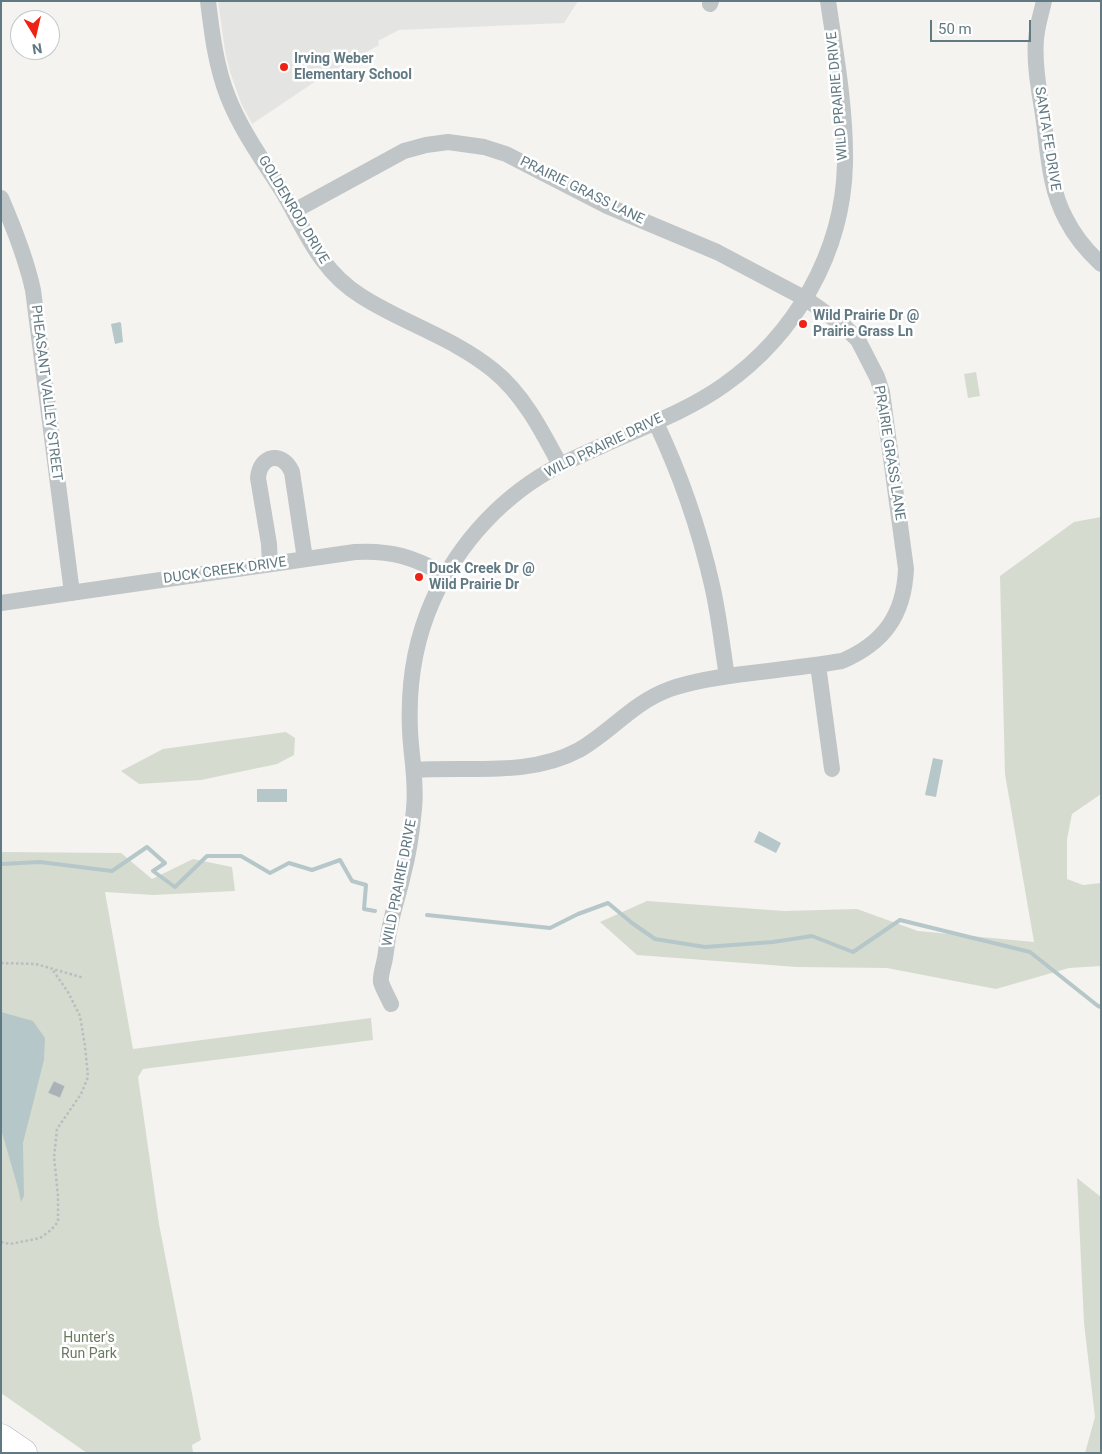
<!DOCTYPE html>
<style>
body{margin:0}
#map{position:relative;width:1102px;height:1454px;overflow:hidden;background:#f4f3ef;font-family:Roboto,sans-serif}
canvas{display:block}
.frame{position:absolute;inset:0;border:2px solid #617982;pointer-events:none}
.north{position:absolute;left:10px;top:10px;width:50px;height:50px;box-sizing:border-box;background:#fff;border:1px solid #c0c9cd;border-radius:50%;rotate:171deg;font-size:14px;font-weight:700;line-height:20px;text-align:center;color:#617982}
.north::after{content:'';display:block;margin:auto;width:18px;height:22px;background:#ee2315;clip-path:polygon(50% 0,100% 100%,50% 72%,0 100%)}
.scale{position:absolute;left:930px;top:20px;width:101px;height:22px;box-sizing:border-box;border:2px solid #617982;border-top:0;padding-left:6px;font-size:15px;line-height:18px;white-space:nowrap;color:#617982;-webkit-text-stroke:4px #fff;paint-order:stroke}
</style>
<div id="map">
<canvas width="1102" height="1454"></canvas>
<div class="frame"></div>
<div class="north">N</div>
<div class="scale">50 m</div>
</div>
<script>
const ctx = document.querySelector('canvas').getContext('2d');
ctx.lineJoin = 'round';
function fillPath(path, color) {
  ctx.fillStyle = color;
  ctx.fill(path, 'evenodd');
}
function stroke(path, color, width, dash) {
  ctx.strokeStyle = color;
  ctx.lineWidth = width;
  ctx.lineCap = dash ? 'butt' : 'round';
  ctx.setLineDash(dash || []);
  ctx.stroke(path);
}
function drawText(font, color, halo, rows, align = 'center') {
  ctx.font = font + ' Roboto,sans-serif';
  ctx.lineWidth = 5;
  ctx.setLineDash([]);
  ctx.textBaseline = 'middle';
  ctx.strokeStyle = halo;
  ctx.fillStyle = color;
  for (const [text, x, y, turn = 0] of rows) {
    ctx.save();
    ctx.translate(x, y);
    ctx.rotate((+turn || 0) * Math.PI / 180);
    ctx.textAlign = isNaN(turn) ? turn : align;
    if (halo) ctx.strokeText(text, 0, 0);
    ctx.fillText(text, 0, 0);
    ctx.restore();
  }
}
fillPath(new Path2D(`
 M218,1h360l-14,22 -165,7 -21,11 1,4 -60,34 -67,45 -11,-21 -11,-31 -5,-21z`), '#e4e5e3');
fillPath(new Path2D(`
 M976,372l4,24 -12,2 -4,-24z
 M1101,517v277l-29,20 -5,25v40l16,6 18,-2v83l-32,2 -73,21 -109,-21 -90,-1 -160,-12 -37,-33 47,-21 137,10 73,-2 61,22 116,11 -29,-168 -5,-198 74,-54z
 M286,732l9,6 -1,17 -17,9 -76,16 -62,4 -18,-13 42,-22z
 M1,852l120,1 31,26 41,-20 39,8 3,24 -82,4 -48,-3 28,157 238,-31 2,22 -230,29 -5,8 21,147 42,216 -9,5 1,8h-106l-86,-60z
 M1077,1178l24,19v256h-16l10,-36 -11,-94z`), '#d6dbd0');
fillPath(new Path2D(`
 M120,322l1,1 2,19 -8,2 -4,-20z
 M933,758l10,2 -7,37 -11,-2z
 M257,789h30v13h-30z
 M759,831l22,12 -5,10 -22,-11z
 M1,1012l32,9 12,17 -1,22 -21,83 1,53 -3,6 -3,-14 -17,-59z`), '#b6c7c9');
stroke(new Path2D(`
 M1,864l39,-2 72,9 35,-24 18,16 -12,8 22,16 32,-31h34l29,17 19,-10 23,7 28,-10 12,21 14,4 -2,24 11,2
 M427,915l123,13 28,-14 30,-11 24,20 23,16 50,8 68,-5 39,-6 41,16 47,-32 130,32 68,54 3,1`), '#b6c7c9', 4);
const building = new Path2D(`
 M54,1081l11,5 -5,12 -12,-5z`);
fillPath(building, '#a9b3b6');
stroke(building, '#d5d4d2', 1);
const highway = new Path2D(`
 M1,1438l22,15`);
stroke(highway, '#b3b7b9', 29);
stroke(new Path2D(`
 M1,963l35,1 48,14
 M1,1242l9,2 30,-6 11,-8 7,-8v-26l-4,-39 3,-28 24,-35 7,-17 -3,-31 -5,-30 -12,-24 -16,-23`), '#babdbe', 2.5, [2.5, 2.5]);
stroke(new Path2D(`
 M208,1c4,33 8,66 20,96 13,33 34,62 53,92 24,40 38,81 80,107 42,27 93,42 132,74 30,24 49,61 67,95
 M1044,1c-3,13 -7,25 -8,38 -2,25 3,51 7,76 5,35 6,73 23,104 9,18 21,32 35,45
 M710,4l1,-3
 M1,198c13,30 25,60 32,92l39,303
 M294,211l110,-60 22,-6 22,-3 36,5 22,7 99,51 112,47 89,47 38,27 14,14 19,37 5,15 24,177c-2,46 -22,74 -64,92 -30,5 -60,8 -90,12 -27,3 -56,7 -82,16 -38,14 -58,42 -91,61 -50,27 -110,16 -164,20
 M655,421c25,52 44,107 57,164 7,30 10,61 15,91
 M270,564l-1,-20 -11,-66c2,-24 25,-27 34,-6l13,87
 M1,603l354,-51c36,-2 59,5 90,23
 M818,665l14,104
 M391,1004c-3,-7 -8,-15 -10,-22 -1,-7 3,-17 4,-24 2,-12 3,-25 6,-36 3,-16 9,-32 12,-47 6,-22 9,-44 11,-66 3,-28 -3,-52 -4,-79 -2,-44 5,-90 23,-130 26,-58 71,-106 127,-135 16,-8 33,-15 50,-23 38,-17 79,-32 114,-57 71,-50 119,-132 121,-221 1,-54 -9,-109 -17,-163`), '#c0c5c7', 16);
stroke(highway, '#fff', 28);
for (const [x, y, r, color] of [
 [284,67,5,"#ee2315"],
 [803,324,5,"#ee2315"],
 [419,577,5,"#ee2315"]
]) {
  const dot = new Path2D();
  dot.arc(x, y, r, 0, 2 * Math.PI);
  ctx.fillStyle = color;
  ctx.fill(dot);
  stroke(dot, '#fff', 2);
}
drawText('bold 14px', '#617982', '#fff', [
 ["Irving Weber",294,59],
 ["Elementary School",294,75],
 ["Wild Prairie Dr @",813,316],
 ["Prairie Grass Ln",813,332],
 ["Duck Creek Dr @",429,569],
 ["Wild Prairie Dr",429,585]
], 'left');
drawText('14px', '#617982', '#fff', [
 ["WILD PRAIRIE DRIVE",838,96,-95],
 ["SANTA FE DRIVE",1047,139,81],
 ["PRAIRIE GRASS LANE",582,191,26],
 ["GOLDENROD DRIVE",293,210,59],
 ["PHEASANT VALLEY STREET",46,393,83],
 ["WILD PRAIRIE DRIVE",604,446,-26],
 ["PRAIRIE GRASS LANE",889,453,81],
 ["DUCK CREEK DRIVE",225,571,-8],
 ["WILD PRAIRIE DRIVE",400,883,-79]
]);
drawText('14px', '#697960', '#fff', [
 ["Hunter's",89,1338],
 ["Run Park",89,1354]
]);
</script>
